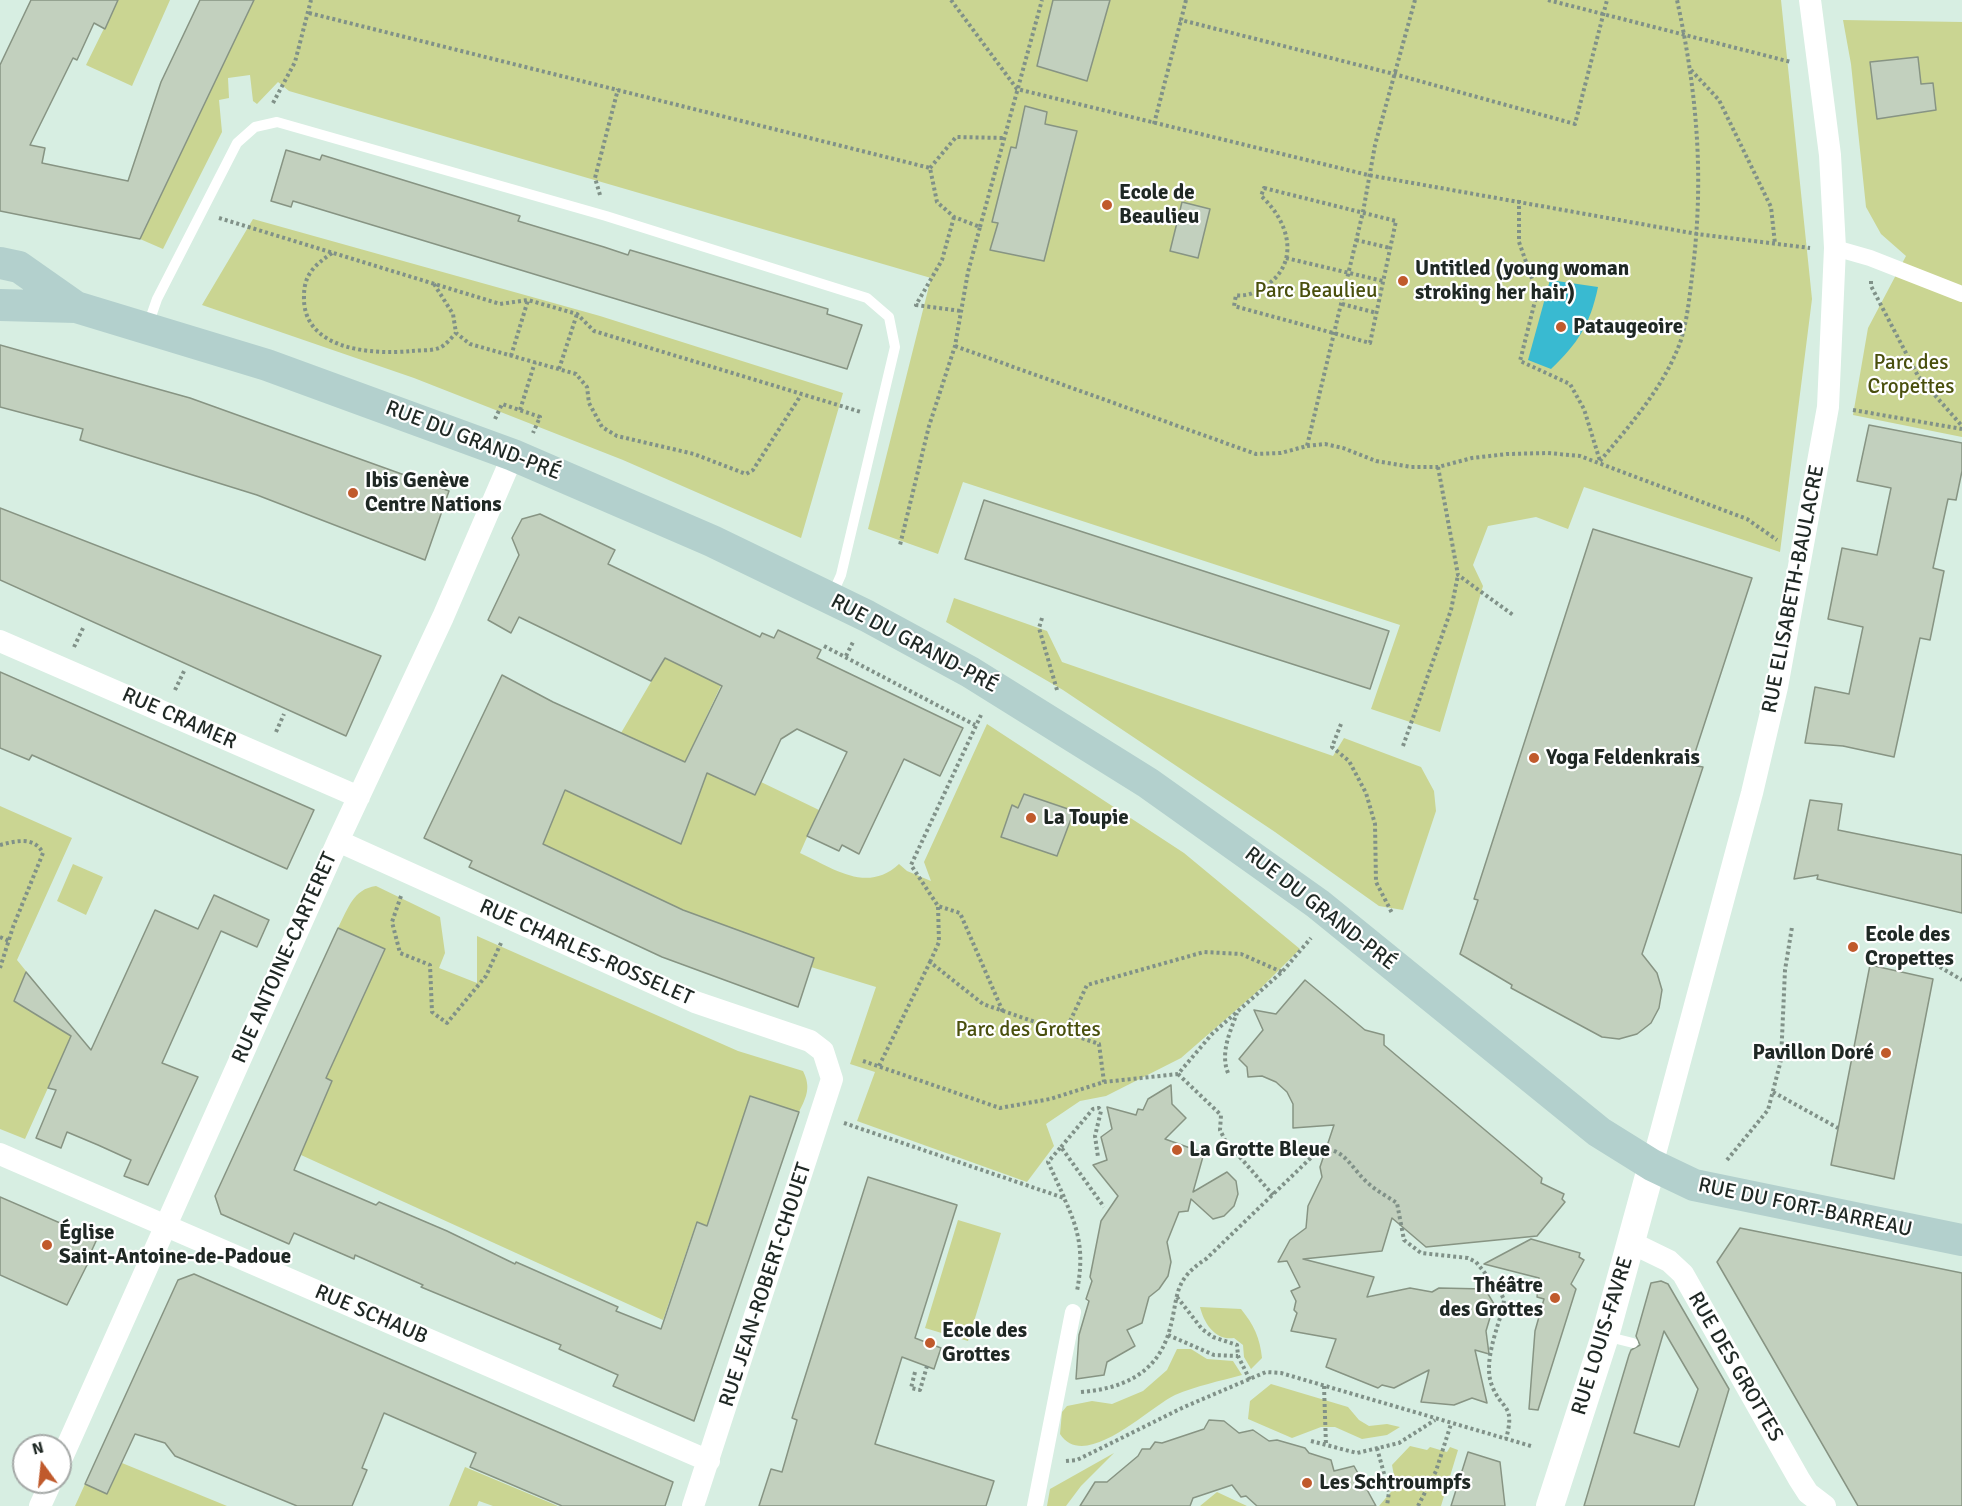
<!DOCTYPE html>
<meta charset="utf-8">
<style>
body{margin:0}
#map{position:relative;width:1962px;height:1506px;overflow:hidden;background:#d7eee2;font-family:Signika,sans-serif}
canvas{display:block}
.north{position:absolute;left:12px;top:1434px;width:60px;height:60px;box-sizing:border-box;background:#fff;border:2px solid #a5a9a7;border-radius:50%;rotate:345deg;font-size:16px;font-weight:700;line-height:24px;text-align:center;color:#1f2824}
.north::after{content:'';display:block;margin:auto;width:21px;height:27px;background:#c05a2c;clip-path:polygon(50% 0,100% 100%,50% 72%,0 100%)}
</style>
<div id="map">
<canvas width="1962" height="1506"></canvas>
<div class="north">N</div>
</div>
<script>
const ctx = document.querySelector('canvas').getContext('2d');
ctx.lineJoin = 'round';
function fillPath(path, color) {
  ctx.fillStyle = color;
  ctx.fill(path, 'evenodd');
}
function stroke(path, color, width, dash) {
  ctx.strokeStyle = color;
  ctx.lineWidth = width;
  ctx.lineCap = dash ? 'butt' : 'round';
  ctx.setLineDash(dash || []);
  ctx.stroke(path);
}
function drawText(font, color, halo, rows, align = 'center') {
  ctx.font = font + ' Signika,sans-serif';
  ctx.lineWidth = 4.5;
  ctx.setLineDash([]);
  ctx.textBaseline = 'middle';
  ctx.strokeStyle = halo;
  ctx.fillStyle = color;
  for (const [text, x, y, turn = 0] of rows) {
    ctx.save();
    ctx.translate(x, y);
    ctx.rotate((+turn || 0) * Math.PI / 180);
    ctx.textAlign = isNaN(turn) ? turn : align;
    if (halo) ctx.strokeText(text, 0, 0);
    ctx.fillText(text, 0, 0);
    ctx.restore();
  }
}
fillPath(new Path2D(`
 M118,0h52l-38,86 -46,-21z
 M254,0h1527l31,299 -32,253 -196,-65 -16,42 -32,-12 -48,9 -15,39 10,21 -43,146 -69,-23 29,-84 -437,-143 -25,72 -70,-25 63,-251 -642,-187 -11,-9 -21,22 -4,-3 -3,-26 -22,3 1,20 -10,2 3,32 -59,117 -23,-10z
 M1843,20l119,2v415l-109,-22 15,-87 38,-72 -25,-22 -15,-27 -15,-143z
 M253,219l347,97 243,77 -42,145 -178,-78 -209,-82 -212,-73z
 M954,598l93,33 15,31 271,94 11,-18 77,29 13,24 2,20 -33,99 -24,-4 -104,-74 -212,-142 -117,-68z
 M665,658l27,13 32,8 -39,83 -64,-29z
 M987,724l197,129 116,96 -42,42 -77,67 -75,38 -26,5 -34,23 8,22 -27,36 -170,-61 18,-49 -25,-8 26,-77 -65,-20 3,-9 -131,-48 -191,-90 66,-13 7,-17 115,54 27,-71 54,9 58,28 -19,43c33,15 67,41 99,11l8,7 24,10 -7,-19z
 M0,806l72,32 -55,122 57,70 -49,109 -25,-10z
 M73,864l30,13 -17,38 -29,-14z
 M376,886l64,31 5,36 -6,15 38,15v-47l261,115 65,20c8,16 4,25 -4,41l-49,-16 -43,130 -11,-3 -33,97 -362,-165 25,-77 59,-129 -47,-21c10,-19 15,-39 38,-42z
 M958,1220l43,13 -33,108 -43,-13z
 M1200,1307l41,2c13,16 19,29 21,49l-11,11 -7,-12 -1,-12 -9,-7c-19,3 -30,-15 -34,-31z
 M1177,1349h14l16,10 26,2 9,14c-22,6 -46,11 -67,20 -27,13 -90,77 -115,39l2,-22 5,-6 25,-5 20,3 31,-13 24,-21z
 M1271,1384l77,23 11,13 10,6 18,-2 13,3 -13,8 -25,4 -27,-12h-14l-29,11 -44,-19 2,-18z
 M1410,1446l17,4 3,-3 17,5 3,-5 8,3 -17,56h-62l17,-20 -4,-21z
 M1114,1453l-33,33 -15,20h-19l3,-17z
 M122,1463l105,43h-152l10,-22 22,10z
 M465,1467l93,39h-65l-14,-5 -2,5h-28z
 M1217,1492l30,14h-47z`), '#cad592');
fillPath(new Path2D(`
 M1550,280l48,7c-8,38 -20,56 -47,82l-23,-9z`), '#39bad1');
const building = new Path2D(`
 M31,0h87l-13,29 -11,-6 -17,37 -4,-2 -43,87 15,3 -3,15 86,18 33,-99 39,-82h54l-114,239 -140,-28v-146z
 M1053,0h57l-23,81 -50,-15z
 M1918,57l3,27 12,-1 3,27 -59,9 -7,-57z
 M1025,106l22,6 -2,12 32,7 -33,130 -54,-11 8,-27 -6,-1 19,-75 5,1z
 M286,150l34,10 2,-5 198,61 -2,5 86,26 24,8 2,-5 198,59 -1,5 35,11 -15,44 -554,-168 -2,6 -20,-6z
 M1182,202l28,7 -12,49 -28,-7z
 M0,345l190,53 259,93 -24,69 -168,-65 -177,-55 3,-11 -83,-22z
 M1869,425l93,18v28l-6,29 -8,-1 -15,69 11,3 -14,69 -10,-2 -26,119 -51,-11 -38,-3 10,-56 34,7 14,-67 -35,-8 14,-71 35,7 14,-67 -34,-7z
 M984,500l405,131 -19,58 -405,-130z
 M0,508l381,148 -35,80 -346,-156z
 M540,514l75,36 -7,14 152,73 2,-4 12,5 4,-8 43,20 -4,8 146,70 -23,48 -36,-17 -45,95 -17,-9 -3,6 -32,-15 40,-84 -50,-23 -16,10 -26,56 -48,-22 -26,71 -116,-54 -22,54 140,66 131,48 -16,49 -136,-50 -193,-90 3,-6 -48,-23 78,-163 51,27 132,60 37,-76 -57,-28 -14,23 -132,-64 -8,16 -23,-13 31,-65 -7,-17 10,-19z
 M1593,529l159,49 -61,187 12,2 -61,187 15,19 5,17 -3,18 -8,15 -14,11 -18,5 -17,-2 -91,-49 1,-3 -52,-31 18,-54 -4,-1z
 M0,672l314,138 -27,59 -255,-114 -3,5 -29,-12z
 M1024,794l50,17 -17,45 -56,-19 11,-32 6,3z
 M1810,800l32,4 -4,26 124,25v58l-145,-34 1,-4 -24,4z
 M214,895l55,25 -12,27 -36,-16 -59,132 36,14 -50,108 -24,-9 7,-16 -33,-15 -31,-13 -6,16 -25,-10 20,-48 -8,-2 23,-52 -57,-35 12,-29 65,78 64,-140 43,19z
 M338,928l47,21 -59,129 6,3 -38,89 82,35 3,-3 68,29 68,33 1,-2 102,45 -2,4 45,18 36,-107 10,4 43,-130 49,16 -105,309 -81,-35 5,-11 -59,-26 2,-4 -140,-58 2,-2 -68,-30 -1,4 -60,-26 -5,11 -68,-30 -6,-18z
 M1870,965l63,14 -39,200 -63,-14z
 M1305,980l60,50 19,5v10l158,133 -1,5 23,11 -2,5 3,3 -28,34 -111,11 -34,-29 -10,33 -79,8 71,18 -7,20 43,-9 22,4 7,-4 46,1 9,15 -8,27 3,23 -14,-4 12,53 -15,-5 -18,7 -33,-3 8,-32 -35,18 -12,-3 -4,3 -52,-21 10,-28 -45,-8 6,-18 -3,-3 2,-9 -5,-10 9,-4 -13,-26 -9,1 12,-22 16,-12 2,-22 14,-29 -2,-10 14,-42 -41,3v-24l-6,-12 -11,-10 -14,-6 -14,1 -1,-10 -8,-8 24,-29 -9,-20 22,4z
 M1171,1085l1,19 14,14 -21,21 39,14 -11,39 34,-20 9,9 2,13 -4,12 -10,10 -11,3 -22,-20 -3,12 -9,1 -12,30 4,20 -3,14 -9,13 -10,8 -7,26 -15,7 8,16 -28,16 -3,13 -28,4 3,-44 10,-34 -3,-2 6,-18 -2,-4 11,-56 17,-25 -25,-31 14,-5 -6,-23 11,-8 -5,-22 29,8 2,-6 5,1 5,-11z
 M868,1177l89,28 -42,133 26,10 -7,21 -32,-12 -27,87 119,37 -8,25h-227l12,-37 11,3 15,-52 -5,-2z
 M0,1197l97,42 -6,13 2,1 -26,52 -67,-30z
 M1740,1228l222,45v233h-104l-141,-244z
 M1531,1239l49,14 -1,4 5,3 -13,24 5,5 -38,121 -9,-1 6,-78 9,-32 -7,-2 2,-19 -55,-14z
 M194,1274l479,208 -8,24h-103l-92,-39 6,-14 -92,-40 -22,55 5,2 -15,36h-55l-122,-50 -10,-13 -30,-9 -28,60 -22,-10 93,-204z
 M1661,1281l7,3 61,105 -35,117h-110l45,-151 2,-5 9,-5 -4,-9 15,-53zM1664,1331l34,58 -19,58 -45,-14z
 M1209,1420l15,1 15,12 14,-3 16,11 8,-1 28,8 4,5 22,7 3,11 20,-5 22,40h-119l-11,-10 -5,1 -9,-12 -39,13 -3,8h-110l15,-24h12l31,-26 4,-7h8l5,-7 7,1 42,-14z
 M1468,1452l32,10 5,44h-54z`);
fillPath(building, '#c2d0be');
stroke(building, '#879483', 1.5);
stroke(new Path2D(`
 M951,0l66,89 351,86 329,59 113,14
 M1186,0l-5,20 213,54 181,50 32,-124
 M1548,0l243,62
 M309,13l621,155 7,34 17,15 26,10 -12,45 -13,74 -26,80 -29,119
 M1691,70l28,30 52,107 4,37
 M273,103l22,-41 16,-62
 M1154,124l27,-104
 M930,168l26,-31 49,1
 M1264,188l132,33 -26,122 -136,-37 2,-11c12,2 22,-4 31,-10 34,-24 21,-65 -6,-89z
 M600,195l-5,-17 23,-89
 M1519,200v42l18,51 -17,68 50,23 14,25 16,52
 M954,217l-12,43 -26,45 45,6
 M219,218l281,86 28,-4 49,14 17,17 267,81
 M980,227l62,-227
 M1356,240l34,8
 M332,253c-17,12 -28,21 -28,43 -2,54 68,59 107,55 9,-1 20,0 28,-3 6,-2 12,-10 17,-15
 M1286,258l97,23
 M1871,281v5l47,90 44,50
 M434,284l19,30 3,19 14,11 106,30 11,13 2,16 13,24 15,9 77,18 52,20 7,-4 48,-75
 M1342,304l35,9
 M955,346l301,108 25,-1 26,-7 56,-234 12,-67 40,-145
 M511,356l17,-56
 M559,369l18,-55
 M520,410l15,-48
 M1853,410l109,19
 M495,419l7,-15 38,13 -7,16
 M1307,446l18,-2 18,4 33,13 35,6h27l34,-9 35,-4 41,-1 32,3 167,63 30,21
 M1600,461c30,-36 65,-75 81,-121 7,-23 9,-48 12,-72 11,-93 4,-176 -16,-268
 M1438,467l20,108 55,40
 M1042,618l-3,10 18,62
 M824,646l151,79
 M74,647l10,-21
 M846,656l7,-14
 M175,690l10,-21
 M981,715l-70,150 27,41 22,7 43,99
 M1341,724l-9,23 17,14 17,32 9,31 1,58 16,31
 M276,732l8,-18
 M1403,746l48,-136 7,-35
 M0,845c16,-4 34,-9 43,8l-30,74 -13,41
 M401,896l-9,26 8,31 30,12 2,47 15,11 39,-47 15,-33
 M0,937l9,4
 M1919,955l43,25
 M930,962l9,-20 -1,-36
 M1065,1032l22,-47 117,-33 37,2 41,18
 M863,1061l137,47 50,-9 54,-17 74,-8 34,-40 70,-62 29,-34
 M879,1066l51,-104 53,42 116,40 5,38
 M1228,1073c-8,-20 2,-41 9,-60
 M1178,1074l43,41 -1,15 5,10 48,55
 M1773,1092l65,36
 M844,1123l220,75c16,34 20,56 13,93
 M1061,1147l32,-38 6,-1 2,3 -6,25 3,21
 M1727,1160l41,-50 13,-50 4,-90 7,-43
 M1064,1197l-16,-35 13,-15 43,60
 M1177,1297l25,32 11,8 24,8 1,11 12,24
 M1168,1335l46,20 24,1
 M915,1372l-4,16 9,2 7,-24
 M1324,1386l2,59
 M1081,1392c39,-3 74,-17 87,-57 12,-37 2,-53 38,-76l114,-110c25,-2 32,21 49,35 8,7 19,13 28,19l7,37 17,13 47,5 8,4 25,31 3,7 -1,8c-6,21 -19,53 -12,75 10,29 25,19 15,56
 M1311,1441l46,12 42,-10 36,-23
 M1377,1448l12,44 -2,14
 M1066,1461l11,-1 107,-53 82,-35 15,1 250,73
 M1418,1506l18,-35 15,-47`), '#809188', 4, [3, 3]);
stroke(new Path2D(`
 M148,325l9,-26 80,-156 18,-16 22,-5 329,94 261,82 22,19 6,30 -54,228 -9,20
 M1605,1336l28,7`), '#fff', 10);
stroke(new Path2D(`
 M1835,248l35,10 92,36
 M1035,1506l38,-194`), '#fff', 16);
stroke(new Path2D(`
 M0,641l359,156
 M338,841l357,161 115,39 13,10 9,28 -139,427
 M0,1154l709,307
 M1652,1165l100,-372 25,-106 51,-280 7,-159 -5,-93 -20,-155
 M1632,1243l37,18 14,13 116,205 9,14 17,13
 M60,1462l278,-621 105,-224 70,-162
 M40,1506l11,-24`), '#fff', 22);
stroke(new Path2D(`
 M1550,1506l55,-170 47,-171`), '#fff', 28);
stroke(new Path2D(`
 M0,263l19,4 57,40
 M0,305l76,2 191,58 246,90 199,86 155,75 103,56 178,111 170,121 281,228 53,33 42,20 268,55`), '#b3d0cd', 32);
for (const [x, y, r, color] of [
 [1107,205,6,"#c05a2c"],
 [1403,281,6,"#c05a2c"],
 [1561,327,6,"#c05a2c"],
 [353,493,6,"#c05a2c"],
 [1534,758,6,"#c05a2c"],
 [1031,818,6,"#c05a2c"],
 [1853,947,6,"#c05a2c"],
 [1886,1053,6,"#c05a2c"],
 [1177,1150,6,"#c05a2c"],
 [47,1245,6,"#c05a2c"],
 [1555,1298,6,"#c05a2c"],
 [930,1343,6,"#c05a2c"],
 [1307,1483,6,"#c05a2c"]
]) {
  const dot = new Path2D();
  dot.arc(x, y, r, 0, 2 * Math.PI);
  ctx.fillStyle = color;
  ctx.fill(dot);
  stroke(dot, '#fff', 2);
}
drawText('bold 21px', '#1f2824', '#fff', [
 ["Ecole de",1119,193],
 ["Beaulieu",1119,217],
 ["Untitled (young woman",1415,269],
 ["stroking her hair)",1415,293],
 ["Pataugeoire",1573,327],
 ["Ibis Genève",365,481],
 ["Centre Nations",365,505],
 ["Yoga Feldenkrais",1546,758],
 ["La Toupie",1043,818],
 ["Ecole des",1865,935],
 ["Cropettes",1865,959],
 ["Pavillon Doré",1874,1053,"right"],
 ["La Grotte Bleue",1189,1150],
 ["Église",59,1233],
 ["Saint-Antoine-de-Padoue",59,1257],
 ["Théâtre",1543,1286,"right"],
 ["des Grottes",1543,1310,"right"],
 ["Ecole des",942,1331],
 ["Grottes",942,1355],
 ["Les Schtroumpfs",1319,1483]
], 'left');
drawText('21px', '#494f0d', '#fff', [
 ["Parc Beaulieu",1316,291],
 ["Parc des",1911,363],
 ["Cropettes",1911,387],
 ["Parc des Grottes",1028,1030]
]);
drawText('21px', '#1f2824', '#fff', [
 ["RUE DU GRAND-PRÉ",473,441,21],
 ["RUE ELISABETH-BAULACRE",1794,589,-79],
 ["RUE DU GRAND-PRÉ",914,644,28],
 ["RUE CRAMER",179,719,24],
 ["RUE DU GRAND-PRÉ",1320,909,38],
 ["RUE CHARLES-ROSSELET",586,953,24],
 ["RUE ANTOINE-CARTERET",285,958,-66],
 ["RUE DU FORT-BARREAU",1805,1208,12],
 ["RUE JEAN-ROBERT-CHOUET",766,1285,-72],
 ["RUE SCHAUB",371,1315,23],
 ["RUE LOUIS-FAVRE",1603,1336,-73],
 ["RUE DES GROTTES",1735,1367,60]
]);
</script>
